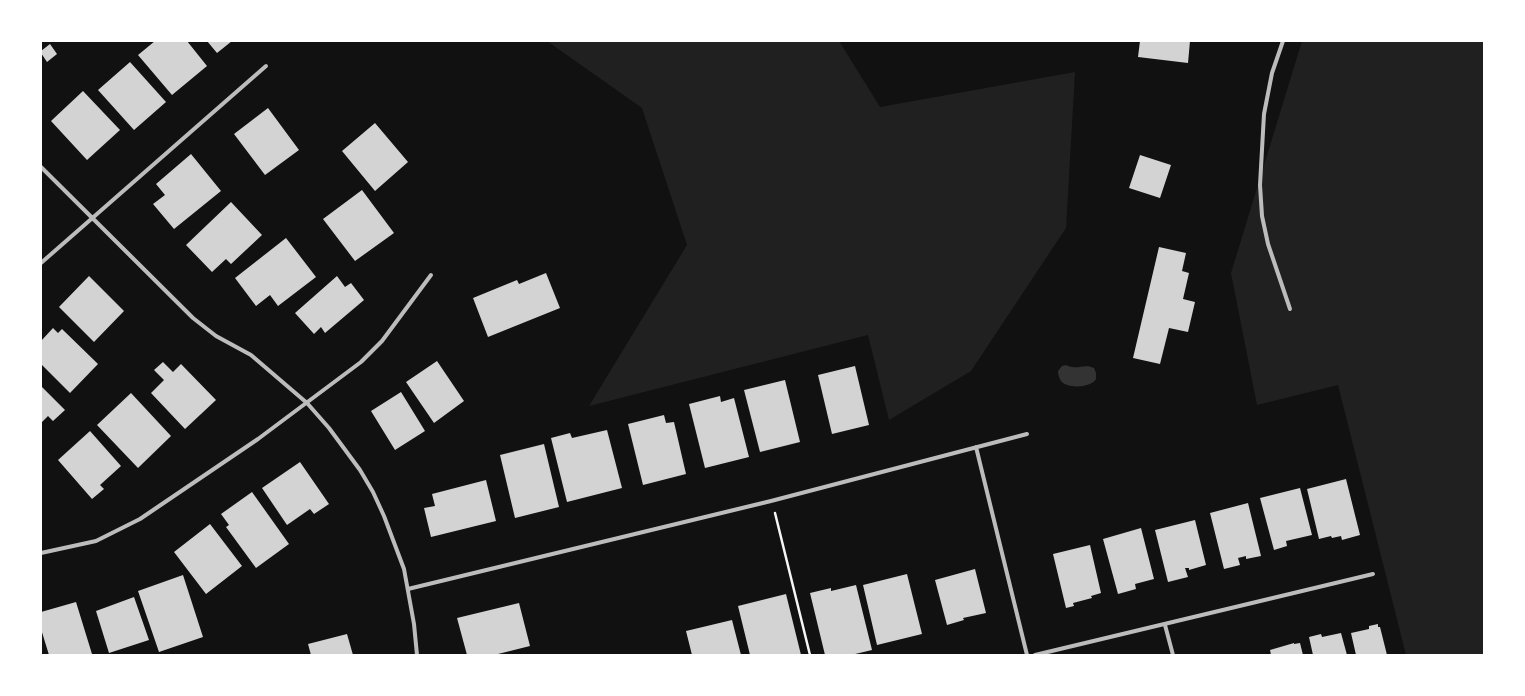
<!DOCTYPE html>
<style>
body{margin:0}
#map{position:relative;width:1525px;height:696px;overflow:hidden;background:#111;font-family:"IBM Plex Sans",sans-serif}
canvas{display:block}
.frame{position:absolute;inset:0;border:42px solid #fff;pointer-events:none}
</style>
<div id="map">
<canvas width="1525" height="696"></canvas>
<div class="frame"></div>
</div>
<script>
const ctx = document.querySelector('canvas').getContext('2d');
ctx.lineJoin = 'round';
function fillPath(path, color) {
  ctx.fillStyle = color;
  ctx.fill(path, 'evenodd');
}
function stroke(path, color, width, dash) {
  ctx.strokeStyle = color;
  ctx.lineWidth = width;
  ctx.lineCap = dash ? 'butt' : 'round';
  ctx.setLineDash(dash || []);
  ctx.stroke(path);
}
fillPath(new Path2D(`
 M547,41h292l41,66 195,-35 -9,156 -95,143 -82,49 -21,-85 -279,71 98,-161 -45,-137z
 M1302,41h182v614h-78l-68,-270 -81,20 -26,-132z`), '#202020');
fillPath(new Path2D(`
 M1066,365c12,6 17,-2 28,3l2,5v6c-5,9 -29,10 -35,2 -2,-3 -3,-7 -3,-10l4,-5z`), '#333');
fillPath(new Path2D(`
 M155,41h32l20,25 -35,29 -34,-40z
 M207,41h25l-15,12z
 M1140,41h50l-2,22 -50,-6z
 M50,44l7,10 -10,8 -6,-9v-2z
 M130,62l36,40 -32,28 -36,-40z
 M83,91l37,39 -33,30 -36,-39z
 M268,108l31,42 -34,25 -31,-41z
 M375,123l33,39 -33,29 -33,-40z
 M191,154l30,37 -47,38 -21,-25 12,-9 -9,-11z
 M1140,155l31,10 -11,33 -31,-10z
 M362,190l32,43 -39,28 -32,-42z
 M231,202l31,33 -31,29 -5,-5 -14,13 -26,-27z
 M286,238l30,39 -38,29 -8,-11 -14,11 -21,-28z
 M1159,247l27,6 -4,18 7,2 -6,26 12,3 -7,30 -19,-4 -9,36 -27,-6z
 M546,273l14,35 -72,29 -15,-39 44,-18 2,4z
 M89,276l35,35 -30,31 -35,-35z
 M337,276l8,11 6,-4 13,17 -39,33 -4,-6 -7,7 -19,-21z
 M53,328l5,5 4,-4 36,35 -28,29 -29,-29v-23z
 M437,361l27,40 -30,22 -28,-41z
 M163,362l10,10 8,-8 35,36 -31,29 -34,-36 13,-13 -10,-10z
 M855,366l14,59 -37,9 -14,-59z
 M785,380l15,62 -40,10 -16,-62z
 M41,386l24,24 -12,11 -5,-5 -7,7z
 M401,392l24,39 -30,19 -24,-39z
 M131,393l40,43 -33,32 -41,-43z
 M720,396l1,6 13,-4 15,59 -44,11 -16,-64z
 M664,415l2,8 8,-1 12,52 -43,11 -15,-61z
 M607,430l15,58 -55,14 -16,-64 19,-5 2,5z
 M90,431l31,35 -21,19 4,4 -12,10 -34,-39z
 M544,444l15,63 -44,11 -15,-63z
 M300,462l29,42 -15,10 -4,-5 -23,16 -25,-37z
 M1346,479l14,56 -18,5 -1,-4 -9,2 -1,-2 -12,3 -12,-50z
 M486,480l10,41 -65,16 -7,-29 11,-2 -3,-12z
 M1300,488l12,47 -26,6 1,5 -13,4 -14,-52z
 M252,492l37,52 -33,24 -30,-41 3,-2 -8,-11z
 M1248,503l13,53 -15,3v-3l-8,2 2,7 -16,4 -14,-56z
 M1195,520l11,45 -17,5v-2h-4l3,9 -20,5 -13,-52z
 M210,524l32,42 -36,28 -32,-42z
 M1141,528l13,51 -19,5 1,5 -18,5 -15,-55z
 M1090,545l11,48 -10,3 1,2 -19,5 1,3 -8,2 -13,-54z
 M975,569l11,44 -23,5 1,2 -17,5 -12,-45z
 M907,574l15,60 -45,11 -14,-60z
 M183,575l20,62 -44,15 -21,-61z
 M856,585l16,65 -21,5h-26l-15,-62 21,-5v3z
 M786,594l15,61h-51l-12,-49z
 M134,597l15,43 -40,13 -13,-42z
 M76,602l16,52 -43,1 -8,-26v-17z
 M519,603l11,43 -36,9h-27l-10,-37z
 M732,620l9,35h-49l-6,-24z
 M1378,624v3h2l7,28h-31l-5,-22 18,-4v-3z
 M1341,633l6,22h-34l-4,-18 12,-3 1,3z
 M347,634l6,21h-42l-3,-11z
 M1294,643v1l6,-1 3,12h-32l-1,-5z`), '#d3d3d3');
stroke(new Path2D(`
 M775,513l35,142`), '#f5f5f5', 2.5);
stroke(new Path2D(`
 M1283,41l-11,32 -8,41 -4,71 2,31 6,28 22,65
 M41,167l152,151 23,18 35,19 56,48 22,25 31,42 13,22 11,24 20,53 10,55 3,31
 M41,263l225,-197
 M976,447l51,208
 M41,553l55,-12 44,-22 118,-80 103,-77 21,-21 49,-66
 M408,589l363,-88 256,-67
 M1165,625l8,30
 M1035,655l338,-81`), '#bcbcbc', 4);
</script>
